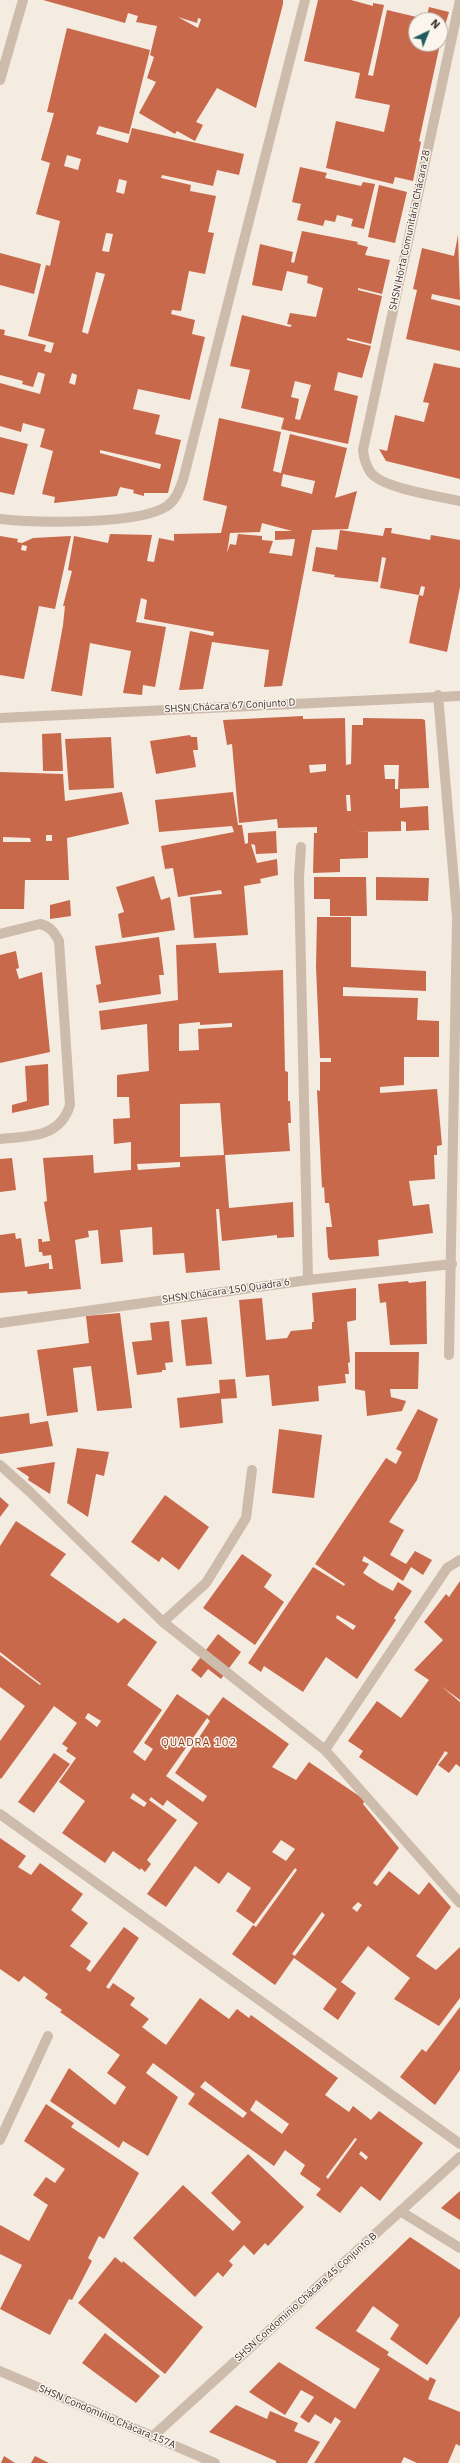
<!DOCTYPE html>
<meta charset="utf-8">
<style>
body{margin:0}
#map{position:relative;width:460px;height:2463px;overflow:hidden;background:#f4ebe1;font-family:"IBM Plex Sans",sans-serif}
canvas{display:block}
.north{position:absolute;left:408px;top:12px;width:40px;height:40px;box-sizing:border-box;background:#fbf5ee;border:1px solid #aea6a0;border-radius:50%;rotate:43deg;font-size:11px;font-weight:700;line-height:16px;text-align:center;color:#3b302b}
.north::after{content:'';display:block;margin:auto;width:14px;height:18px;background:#1f5a5e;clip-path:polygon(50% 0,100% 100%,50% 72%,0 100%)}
</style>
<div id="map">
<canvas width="460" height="2463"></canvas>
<div class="north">N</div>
</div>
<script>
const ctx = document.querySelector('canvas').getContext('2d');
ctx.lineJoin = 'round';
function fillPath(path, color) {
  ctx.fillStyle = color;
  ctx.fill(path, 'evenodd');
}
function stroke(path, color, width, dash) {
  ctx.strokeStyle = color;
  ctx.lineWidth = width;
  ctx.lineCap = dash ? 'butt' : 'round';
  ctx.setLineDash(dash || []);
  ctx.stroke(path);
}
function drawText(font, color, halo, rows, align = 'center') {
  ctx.font = font + ' "IBM Plex Sans",sans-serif';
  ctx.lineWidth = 3;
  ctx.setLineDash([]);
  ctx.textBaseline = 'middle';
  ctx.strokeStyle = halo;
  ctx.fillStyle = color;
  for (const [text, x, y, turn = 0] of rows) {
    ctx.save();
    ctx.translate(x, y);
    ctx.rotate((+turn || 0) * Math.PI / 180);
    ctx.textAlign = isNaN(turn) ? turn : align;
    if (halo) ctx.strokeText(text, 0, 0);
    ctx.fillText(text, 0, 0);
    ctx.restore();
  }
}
fillPath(new Path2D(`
 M43,0h240v4l-27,104 -39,-20 -21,34 7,3 -8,16 -18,-10 -2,3 -36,-21 17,-31 -9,-4 7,-21 -4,-2 7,-29 -21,-4 2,-6 -10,-3 -3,10zM178,17l19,6 1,-5 3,1 -3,9z
 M318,0h33l22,6v-3l11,2 -16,70 5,1 14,-66 38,9 -9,1v24h24l-21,97 2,1 -8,39 -18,-4 -2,7 -67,-16 10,-47 48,11 6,-27 -35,-7 5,-25 -56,-12z
 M429,7l20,5 -8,27 -1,-19h-14z
 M67,28l83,22 -21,84 -30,-8 -3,8 32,9 4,-15 112,26 -5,21 -22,-5 -4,16 -51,-11 -1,3 30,7 -1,6 26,5 -8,36 6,1 -9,41 -16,-3 -8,40 -9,-1 -1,4 24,6 -3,14 13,3 -15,63 -52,-11 -5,20 27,6 -5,19 26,6 -13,53h-24v3l-11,-3 1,-3 -14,-3 -3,9 -63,7 1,-6 -13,-3 11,-43 -13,-4 5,-18 -22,-6 -2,9 -21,-6v-43l40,11 5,-20 -7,-2 -5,15 -11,-3 1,-3 -23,-6v-46l5,1 -1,5 42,10 -2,6 7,2 3,-10 -26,-7 18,-71 4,1 10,-45 -24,-7 14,-51 -9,-3 13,-47 -7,-1zM67,155l14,4 -3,11 -14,-4zM119,179l8,2 -3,13 -8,-2zM106,233l7,1 -4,18 -7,-1zM96,272l9,2 -17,60 -6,-2zM72,373l5,2 -2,10 -6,-2zM100,450l61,14 -1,5 -60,-16z
 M300,167l27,6 -2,5 36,8 2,-4 12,2 -11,45 -13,-3 2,-7 -16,-4 -2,7 -10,-2 -2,6 -26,-6 4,-16 -9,-2z
 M379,185l28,7 -12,51 -27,-6z
 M302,231l56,11 -1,2 11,3 -3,8 25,5 -8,34 -24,-6v2l24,6 -11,48 -24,-6v2l24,6 -9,32 -24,-6 -4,18 24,6 -10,48 -67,-15 3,-11 -43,-10 9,-38 -20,-4 12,-51 48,12 2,-2 -5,-1 3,-11 26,4 7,-29 -16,-5 1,-7 -21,-5 -5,20 -30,-6 8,-41 33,8 -2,10 3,1zM295,381l16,4 -11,35 -5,-1 4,-20 -8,-2z
 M458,235l2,65 -28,-6 -1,5 29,7v45l-54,-12 11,-49 -4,-1 9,-41 32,8z
 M0,253l41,11 -7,30 -34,-9z
 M434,363l26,5v111l-74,-18 -7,-12 8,2 8,-36 29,7 5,-19 -6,-1z
 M219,418l62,14 -8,39 8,2 9,-39 57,14 -12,50 22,-7 -9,38 -36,1 -30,156 -18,1 5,-37 -57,-8 -9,47 -24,1 11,-59 23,5 1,-4 -70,-13 3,-19 -6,-2 -5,24 30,5 -11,60 -12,-2 -1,10 -19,-2 8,-42 -41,-8 -8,53 -31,-5 12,-66 2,-19h-2l9,-35 -4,-1 6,-34 34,7 2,-9 42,1 -5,26 7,1 5,-24 15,3v-7l47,-1 6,-27 -24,-6zM283,474l32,7 -3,13 -31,-8zM262,523l30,8h-17v9l20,-1 -3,17 -23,-3 4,-12 -11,-1v-4l-24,-2 -2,11 -6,-1 -3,9 3,-20 30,-1z
 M0,437l28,7 -14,51 -14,-3z
 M385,528h7l-1,5 39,7 1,-5 29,5v47l-13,65 -38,-9 10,-48 4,1 2,-9 -4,-1 -2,9 -39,-7 6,-30 -4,-1 -4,25 -44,-5 1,-2 -23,-4 4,-24 21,3 3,-20 43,6z
 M0,536l18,3 -1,3 5,1 11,-5 38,-2 -16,73 -16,-3 -15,73 -24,-4zM22,545l5,1 -1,5 -5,-1z
 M303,716v3l42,-1 1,47 5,-1 1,-39h11v-7l59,1 3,1 4,68 -31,1 1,-24h-15l1,14h10v10h5v19l28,-2 1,24 -23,1v-9l-5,-1v10l-46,1h13v26l-28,1v13l-27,1 1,-40h3v-6l-39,1 -1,-9 -38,4 -7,-79 -5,1 -4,-25zM326,764v7l-16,2 -1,-8zM346,795h4l1,16h-4z
 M61,733l2,38h-20l-1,-37z
 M190,735l1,2h6l1,13h-5l3,17 -40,7 -6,-33z
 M111,737l3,51 -45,2 -4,-51z
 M0,772l63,2 2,27 57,-9 7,32 -62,14 2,42h-44l-1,29h-24zM46,835h6v6h-6zM3,837l27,1 1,4h-28z
 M233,792l5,33h4l3,19 3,-1v-10l28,-2 1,22 -21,1 -1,-9 -4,-1 6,19 20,-4 1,16 -18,4 1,4 -17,3 4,49 -54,3 -4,-41 32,-3 -1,-4 -43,7 -5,-29 -8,1 -4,-23 73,-14 -2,-6 -73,6 -4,-32z
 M154,876l7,24 9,-3 5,33 -53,8 -4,-24 6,-2 -8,-25z
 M314,877h52l1,39h-37v-17h-16z
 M376,877l53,1 -1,23 -52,-1z
 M70,900l1,16 -21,3v-14z
 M317,917h34v50l75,4v20l-83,-4v9l75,2 -1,22 22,1v36h-35v28l-24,2v6l57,-4 5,56 -5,1v9h-3l1,24 -26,2 4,25 16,-2 4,29 -55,7 1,16 -49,4 -2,-3 -2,-30h6l-3,-24h-4l-1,-16 -2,1 -5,-98 3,1v-29h11v-4h-11l-4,-91z
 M159,937l5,38h-5l2,19 -62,9 -3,-18 5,-1 -6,-38z
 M216,943l3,30 64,-3 2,101 3,1v29h2l1,22h-3l2,28 -65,4 4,53 64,-6 1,35 -17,1v-3l-55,6 -3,-32h-3l4,61 -34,3 -2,-20 -31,2 -1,-28 -32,3 3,32 -22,2 -3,-34 -10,1 1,6 -14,3 6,49 -53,5 -1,-3 -27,2v-58l15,-2 1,6 5,-1 4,29 24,-4v6h4l-2,-14 -8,1 -1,-4h-3l-1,-13h4v3l8,-1 -6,-39 3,-1 -4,-43 50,-3 1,18 37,-3v-28l-17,2 -1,-25 17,-1 -1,-21h-12v-22l32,-4 -2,-47 -46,6 -2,-19 79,-11 -2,-55zM200,1022v3l32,-2v4l-34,2 1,21 -20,1v-27zM220,1103l4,52 -44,2v-53zM180,1162v5l-42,3 -1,-6z
 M16,951l3,17 -3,1 3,10 23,-7 8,80 -50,11v-108z
 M48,1064l1,41 -37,8v-8l15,-4 -2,-35z
 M12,1158l4,32 -16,2v-33z
 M408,1281l1,2 17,-2 1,63 -37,1 -4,-43 -6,1 -2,-19z
 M356,1288v32l-9,2 3,40 -2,1 1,11h-4l1,9 -28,3 1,15 -47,5 -3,-31 -23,2 -7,-77 23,-2 4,42 21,-2 4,-7 21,-2v-7h2l-2,-29z
 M120,1313l12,95 -35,3 -6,-45 -18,2 5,44 -31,4 -10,-66 52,-7 -3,-27z
 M207,1317l5,47 -26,2 -5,-46z
 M169,1321l4,41 -8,1 1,7h-4v2l-25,3 -5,-33 20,-2 -2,-17z
 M355,1352h64l-1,37h-28l1,8 15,4 -4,10 -35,5 -2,-25 -10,-2z
 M235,1379l2,19 -16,1 2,24 -43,5 -3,-30 43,-5 -1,-13z
 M418,1409l20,10 -21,61 -28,42 15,8 -14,25 16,9 9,-13 17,9 -9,15 -12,-8 -8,14 -39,-25 -2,5 7,3 -6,9 17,11 13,7 5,-9 14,9 -18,27 2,2 -39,59 -31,-22 -23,35 -39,-26 -3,6 -13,-9 65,-96 31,19 1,-2 -30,-20 71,-106 10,6 6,-12 -6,-3zM337,1615l19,11 -3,4 -17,-12z
 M29,1413l1,11 18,-3 5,25 -53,8v-37z
 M279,1429l43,6 -8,63 -42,-5z
 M77,1448l32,4 -5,24 -8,-2 -8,43 -21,-14z
 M55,1462l-5,32 -22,-14 1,-3 -13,-9z
 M165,1495l44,32 -30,43 -17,-13 -3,5 -28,-20z
 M0,1497l9,8 -9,12z
 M16,1521l50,33 -16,21 68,48 -2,2 8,-7 33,24 -30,43 35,25 -29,42 12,9 8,-12 -9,-6 33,-49 32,22 14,-19 66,47 -17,23 24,13 13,-18 56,38 -2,4 36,44 -26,35 4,3 12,-15 30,24 10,-13 22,25 -35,49 20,14 24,-23v51l-21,28 -45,-27 16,-21 -42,-32 -27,36 15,11 -18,27 -15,-11 14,-20 -43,-31 -19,27 -43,-31 21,-29 3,2 41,-57 -2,-2 -41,56 -18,-13 15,-23 -23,-16 -9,12 -24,-18 -29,41 -19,-13 51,-71 -31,-23 -4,6 -12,-9 -2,3 28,20 -30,40 4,4 -6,8 -4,-4 -1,2 -27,-19 -8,12 -43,-30 23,-32 -26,-19 17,-24 -10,-7 2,-3 -6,-4 15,-21 -23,-17 -53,73 -1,-1v-37l25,-35 -25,-19v-32l40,30 1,-1 -41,-32v-106zM88,1713l13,8 -4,6 -12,-9zM207,1718l3,3 -35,52 32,23 -4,6 -37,-26zM133,1793l14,10 -3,4 -14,-9zM281,1840l14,9 -9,12 -14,-9zM358,1902l4,3 -5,7 -5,-4zM322,1912l3,3 -30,41 -3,-2z
 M242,1554l30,21 -8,12 20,15 -29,43 -52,-37z
 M460,1581v119l-19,-14 19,16v65l-4,-3 -7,9 -11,-8 10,-12 -3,-2 -28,45 -58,-39 4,-6 -15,-10 29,-40 24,17 28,-38 -15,-10 29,-30 -19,-18 22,-28 3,3z
 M218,1634l23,18 -20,27 -13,-10 -7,9 -10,-8z
 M54,1753l16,11 -36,49 -16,-11z
 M0,1838l26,18 -8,11 13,8 9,-12 43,31 -12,16 17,13 -18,23 21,15 -5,8 4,3 34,-45 15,11 -33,49 3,2 4,-6 22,15 -5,7 19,14 -7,8 24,18 34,-47 29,21 8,-10 12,9 2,-3 87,63 -13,17 24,17 4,-6 18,14 8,-9 44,32 -43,58 -19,-15 -21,27 -24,-18 5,-6 -21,-15 5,-9 -20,-15 -11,16 -86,-62 7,-10 -42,-31 -7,10 32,24 -30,59 -25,-15 -4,7 -69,-47 19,-33 46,37 11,-18 -19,-14 13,-18 -60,-43 2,-2 -17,-12 3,-4 -24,-18 -5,6 -19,-13zM205,2081l42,32 -4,5 -43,-31zM256,2100l33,24 -7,10 -32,-24zM355,2138l2,1 -29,40 -2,-2zM361,2151l7,6 -2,3 -7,-6z
 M460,2007v63l-25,35 -35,-28 22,-28 4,3z
 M46,2104l28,19 -3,4 68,46 -35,66 -5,-3 -11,22 4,3 -20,39 -3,-1 -19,36 -50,-26 22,-44 -22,-11v-29l29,16 19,-36 -15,-10 13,-18 9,6 10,-14 -41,-28z
 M248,2154l56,53 -36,39 -3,-3 -11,12 -10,-10 -15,16 4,4 -10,12 -5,-5 -23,25 -62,-59 50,-53 50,46 8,-9 -30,-29z
 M460,2191v29l-19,-12z
 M410,2237l50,33v46l-33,49 -37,-26 9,-14 -26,-19 -17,25 33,21 -2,3 41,26 2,-4 6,3 -8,19 32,13v34l-4,-2 -8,19h-31l-13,-6 -3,6h-87l27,-42 -6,-4 -4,7 -16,-10 -6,9 -9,-6 14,-20 -13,-7 -16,25 -36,-23 30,-30 76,47 25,-40 -65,-41z
 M115,2257l7,6 1,-2 80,66 -38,47 -87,-71z
 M105,2333l55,43 -24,27 -54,-40z
 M236,2405l31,14 3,-8 28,12 -4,8 26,11 -13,21h-31v-2l-67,-29z
 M4,2456l11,7h-14z
 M35,2456l14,7h-18z`), '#c8694b');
stroke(new Path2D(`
 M460,0l-97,450c1,9 3,16 8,23 14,16 67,23 89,28
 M0,80l23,-80
 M0,519c34,4 140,6 167,-13 9,-6 12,-16 16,-26l122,-480
 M438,695l19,222 -8,438
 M0,718l460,-22
 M301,847l-2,30 9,403
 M0,934l40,-10c10,2 14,8 19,17l11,164c-10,33 -40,31 -70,34
 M0,1323l308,-43 144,-16
 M0,1465l30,27 133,130 162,128 135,153
 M163,1622l43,-39 40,-65 6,-48
 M325,1750l122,-182 13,-8
 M0,1814l460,330
 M0,2140l48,-104
 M400,2211l60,37
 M0,2371l215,92
 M152,2437l308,-280`), '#cdbbac', 10);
drawText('10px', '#3b302b', '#fbf5ee', [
 ["SHSN Horta Comunitária Chácara 28",410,230,-78],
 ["SHSN Chácara 67 Conjunto D",230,706,-3],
 ["SHSN Chácara 150 Quadra 6",226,1291,-8],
 ["SHSN Condomínio Chácara 45 Conjunto B",306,2297,-42],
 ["SHSN Condomínio Chácara 157A",107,2417,23]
]);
ctx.letterSpacing = '1px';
drawText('11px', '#8c3b22', '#fbf5ee', [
 ["QUADRA 102",199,1743]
]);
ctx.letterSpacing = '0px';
</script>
